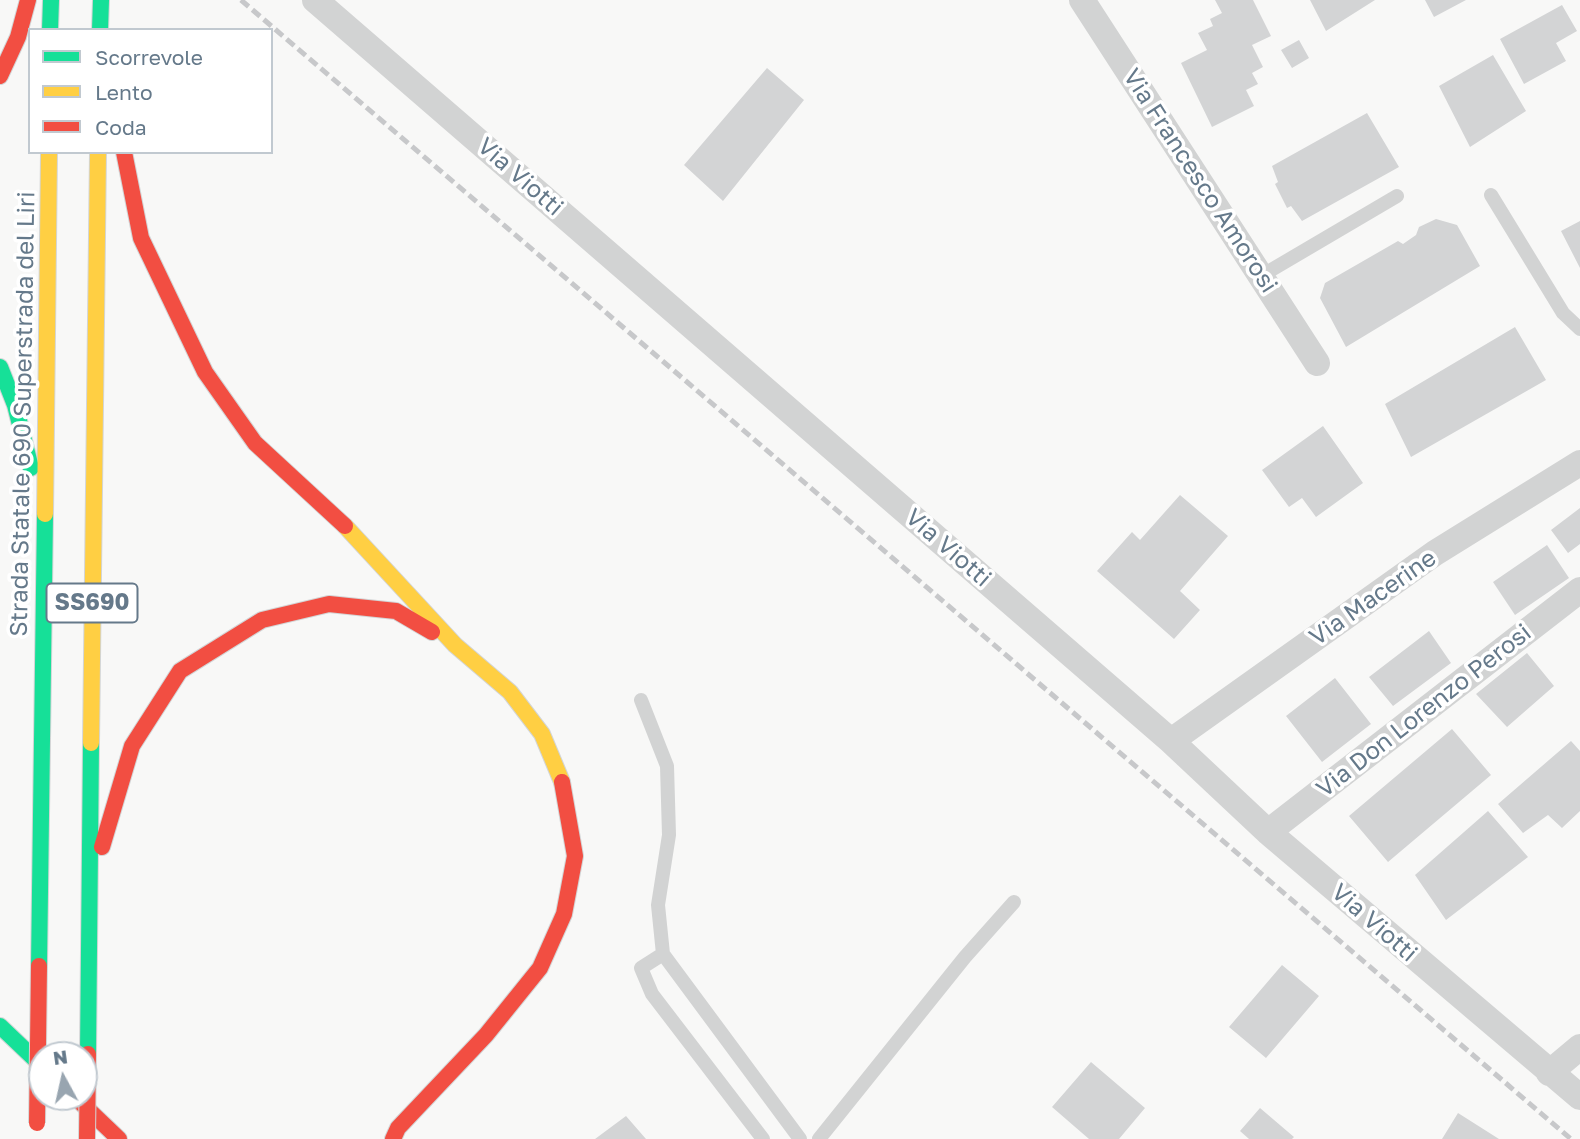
<!DOCTYPE html>
<style>
body{margin:0}
#map{position:relative;width:1580px;height:1139px;overflow:hidden;background:#f8f8f7;font-family:"Golos Text",sans-serif}
canvas{display:block}
.legend{position:absolute;left:28px;top:28px;width:245px;height:126px;box-sizing:border-box;background:#fff;border:2px solid #c1c9d0;margin:0;padding:9px 12px;list-style:none;font-size:21px;color:#65798a}
.legend li{display:flex;align-items:center;gap:14px;height:35px}
.legend b{width:35px;border:2px solid #c1c9d0}
.north{position:absolute;left:28px;top:1041px;width:70px;height:70px;box-sizing:border-box;background:#fff;border:2px solid #c1c9d0;border-radius:50%;rotate:352deg;font-size:19px;font-weight:700;line-height:28px;text-align:center;color:#65798a}
.north::after{content:'';display:block;margin:auto;width:24px;height:32px;background:#98a5b0;clip-path:polygon(50% 0,100% 100%,50% 72%,0 100%)}
</style>
<div id="map">
<canvas width="1580" height="1139"></canvas>
<ul class="legend">
<li><b style="height:9px;background:#16e098"></b>Scorrevole</li>
<li><b style="height:9px;background:#ffcf43"></b>Lento</li>
<li><b style="height:9px;background:#f24e42"></b>Coda</li>
</ul>
<div class="north">N</div>
</div>
<script>
const ctx = document.querySelector('canvas').getContext('2d');
ctx.lineJoin = 'round';
function fillPath(path, color) {
  ctx.fillStyle = color;
  ctx.fill(path, 'evenodd');
}
function stroke(path, color, width, dash) {
  ctx.strokeStyle = color;
  ctx.lineWidth = width;
  ctx.lineCap = dash ? 'butt' : 'round';
  ctx.setLineDash(dash || []);
  ctx.stroke(path);
}
function drawText(font, color, halo, rows, align = 'center') {
  ctx.font = font + ' "Golos Text",sans-serif';
  ctx.lineWidth = 7;
  ctx.setLineDash([]);
  ctx.textBaseline = 'middle';
  ctx.strokeStyle = halo;
  ctx.fillStyle = color;
  for (const [text, x, y, turn = 0] of rows) {
    ctx.save();
    ctx.translate(x, y);
    ctx.rotate((+turn || 0) * Math.PI / 180);
    ctx.textAlign = isNaN(turn) ? turn : align;
    if (halo) ctx.strokeText(text, 0, 0);
    ctx.fillText(text, 0, 0);
    ctx.restore();
  }
}
fillPath(new Path2D(`
 M1215,0h38l18,36 -19,9 11,22 -11,6 6,11 -12,6 8,16 -42,21 -31,-64 26,-13 -9,-17 15,-7 -3,-7 12,-6z
 M1310,0h65l-49,31z
 M1425,0h41l-32,17z
 M1562,5l15,26 -21,12 10,18 -42,23 -24,-45z
 M1299,40l10,18 -17,10 -11,-18z
 M1493,55l33,56 -56,36 -31,-61z
 M767,68l37,32 -81,101 -39,-36z
 M1367,113l32,54 -97,54 -11,-15 -4,2 -12,-24 3,-2 -6,-16z
 M1436,219l21,6 23,41 -134,81 -26,-49 5,-15 73,-42 5,3 13,-9 3,-8z
 M1580,221v47l-19,-37z
 M1515,327l31,53 -135,77 -26,-53z
 M1323,426l40,57 -47,34 -14,-19 -13,9 -27,-37z
 M1180,495l48,41 -48,55 20,19 -26,29 -77,-68 35,-39 8,8z
 M1580,508v36l-12,9 -17,-23z
 M1547,545l22,33 -54,37 -22,-33z
 M1429,631l22,32 -58,43 -24,-29z
 M1527,653l27,33 -47,41 -31,-33z
 M1335,678l36,46 -49,38 -36,-46z
 M1452,729l39,46 -103,87 -39,-46z
 M1571,741l9,10v60l-18,17 -14,-13 -25,18 -25,-29z
 M1488,811l40,46 -82,63 -31,-45z
 M1282,965l37,31 -53,62 -37,-31z
 M1091,1062l54,46 -26,31h-30l-37,-32z
 M1260,1108l34,29 -2,2h-43l-9,-8z
 M1458,1113l41,26h-57z
 M626,1116l20,23h-51z`), '#d3d4d5');
const fast = new Path2D(`
 M50,30l1,-30
 M100,30l1,-30
 M0,367l15,38 16,63
 M39,966l6,-452
 M0,1026l42,40
 M88,1054l3,-311`);
const slow = new Path2D(`
 M45,514l4,-362
 M345,526l110,119 55,47 32,42 20,48
 M91,743l7,-591`);
const jam = new Path2D(`
 M0,76l18,-39 10,-37
 M124,152l17,86 64,134 50,71 90,83
 M102,847l30,-101 48,-75 82,-51 67,-16 67,7 36,21
 M75,1097l44,42
 M393,1139l5,-11 88,-93 54,-67 24,-54 11,-58 -13,-74`);
stroke(fast, '#d3d5d6', 18);
stroke(slow, '#d3d5d6', 18);
stroke(jam, '#d3d5d6', 18);
stroke(new Path2D(`
 M1491,195l72,118 17,16
 M1261,276l136,-80
 M641,700l26,66 2,69 -11,70 5,49
 M763,1139l-111,-145 -11,-26 22,-14 137,185
 M819,1139l146,-182 49,-55`), '#d2d3d3', 14);
stroke(new Path2D(`
 M315,0l856,741 97,91 312,265
 M1082,0l235,363
 M1171,741l264,-188 145,-90
 M1268,832l312,-242
 M1549,1073l31,-26`), '#d2d3d3', 26);
stroke(fast, '#16e098', 16);
stroke(slow, '#ffcf43', 16);
stroke(jam, '#f24e42', 16);
stroke(new Path2D(`
 M241,0l1330,1139`), '#c7c8ca', 5, [10, 5]);
const jamBridge = new Path2D(`
 M37,1123l2,-157
 M87,1139l1,-85`);
stroke(jamBridge, '#d5d6d6', 18, []);
stroke(jamBridge, '#f24e42', 16);
for (const [x, y, w] of [
 [92,603,91]
]) {
  const box = new Path2D();
  box.roundRect(x - w / 2, y - 19.5, w, 39, 5);
  ctx.fillStyle = '#fff';
  ctx.fill(box);
  stroke(box, '#65798a', 2);
}
drawText('bold 23px', '#65798a', null, [
 ["SS690",92,603]
]);
drawText('24px', '#65798a', '#fff', [
 ["Via Viotti",520,177,41],
 ["Via Francesco Amorosi",1200,181,57],
 ["Strada Statale 690 Superstrada del Liri",23,414,-89],
 ["Via Viotti",948,548,41],
 ["Via Macerine",1373,598,-35],
 ["Via Don Lorenzo Perosi",1424,711,-38],
 ["Via Viotti",1374,923,41]
]);
</script>
